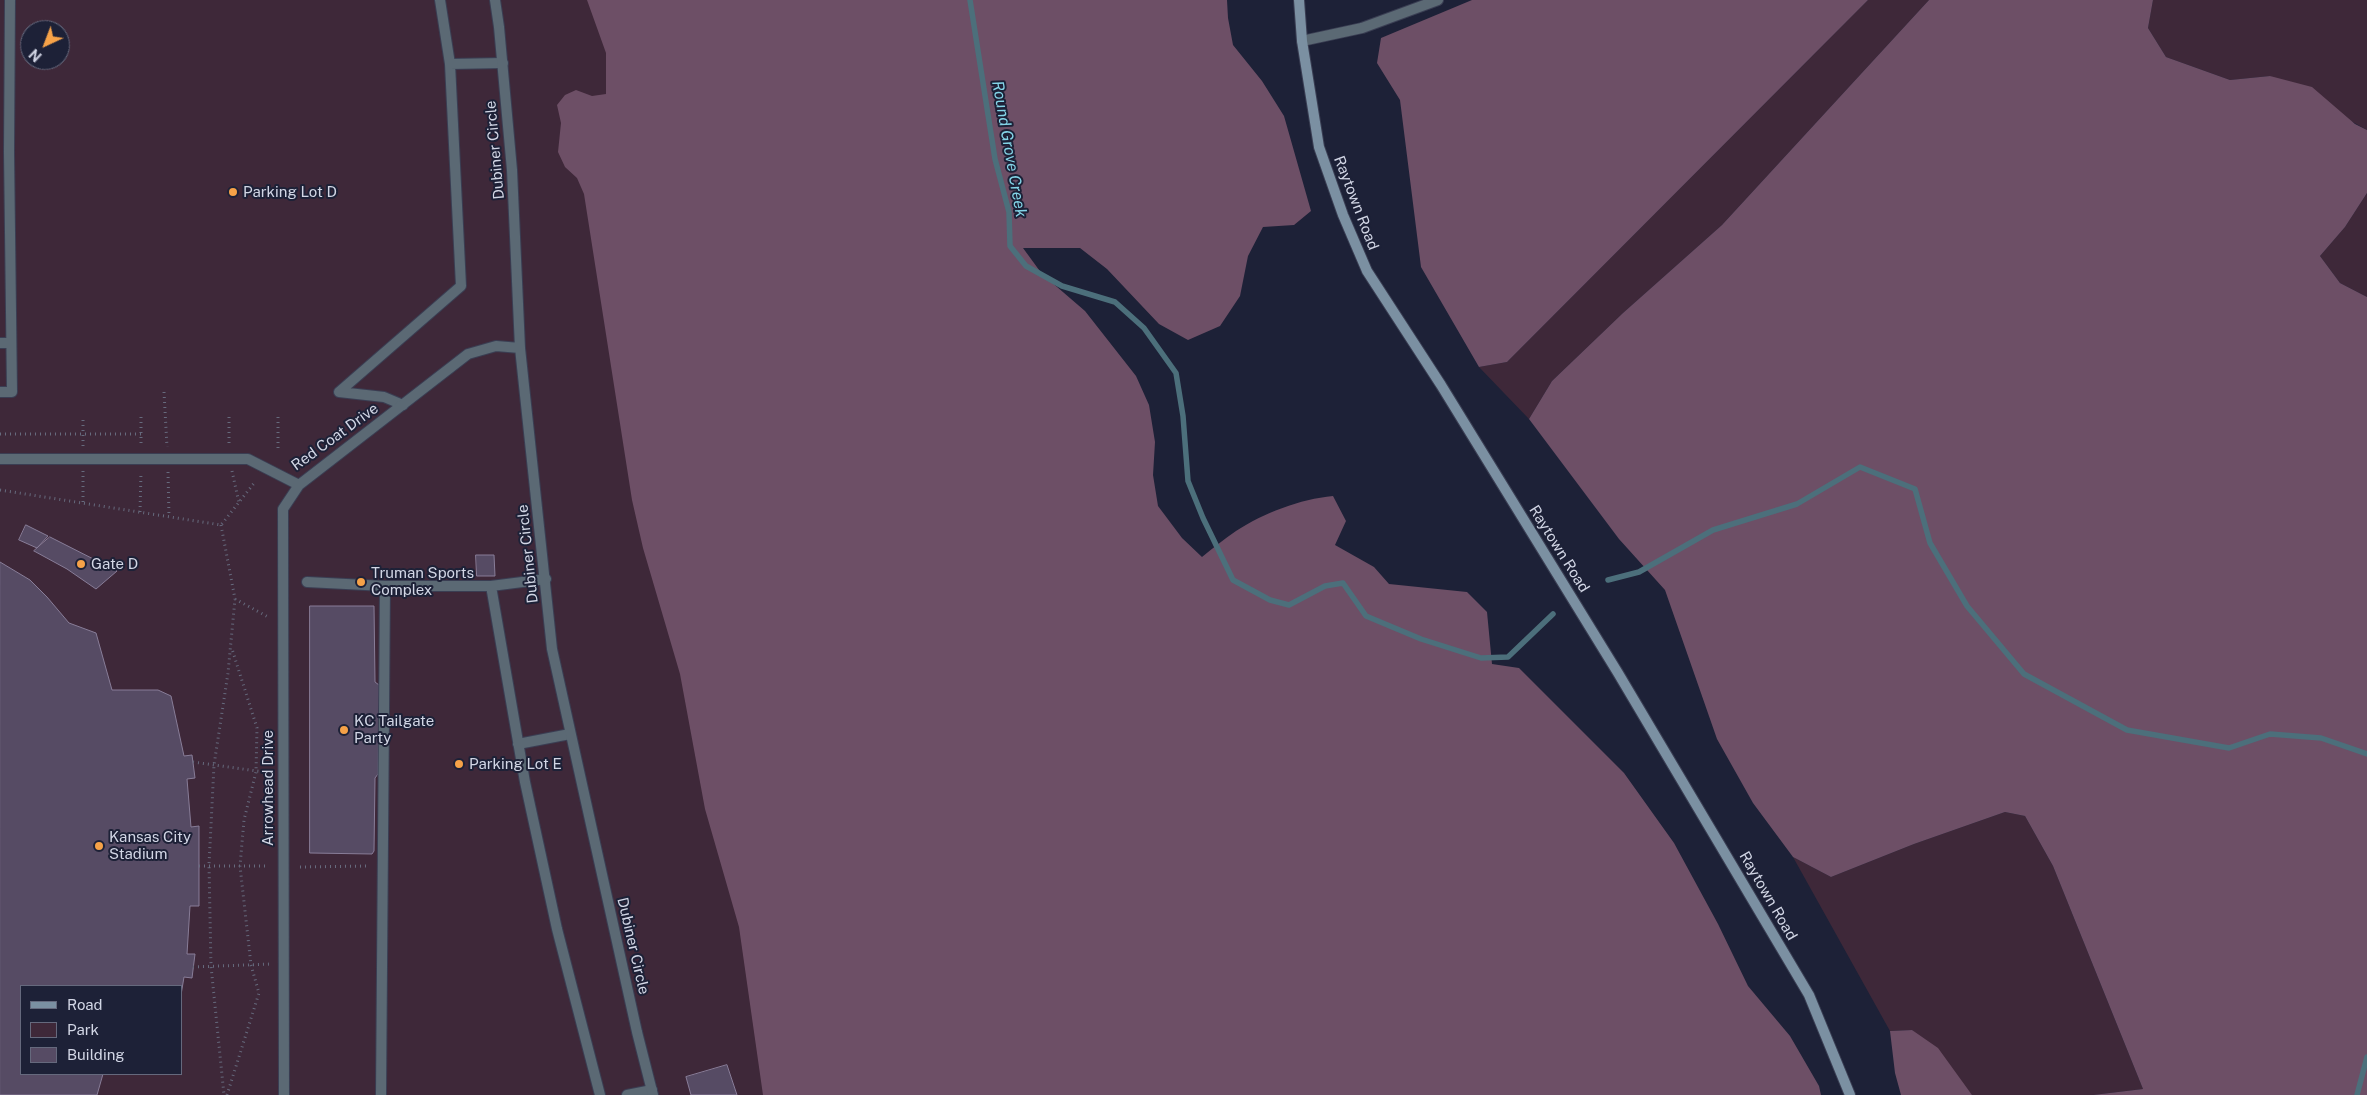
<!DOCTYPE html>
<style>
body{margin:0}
#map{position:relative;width:2367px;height:1095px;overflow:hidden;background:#1d2137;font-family:"Public Sans",sans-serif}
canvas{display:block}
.legend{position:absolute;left:20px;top:985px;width:162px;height:90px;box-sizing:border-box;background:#1d2137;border:1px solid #65697d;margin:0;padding:6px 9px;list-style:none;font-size:15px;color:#d2d6e5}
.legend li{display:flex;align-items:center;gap:10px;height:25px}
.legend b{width:25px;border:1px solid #65697d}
.north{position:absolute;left:20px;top:20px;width:50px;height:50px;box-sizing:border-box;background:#1d2137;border:1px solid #65697d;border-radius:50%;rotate:223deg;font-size:14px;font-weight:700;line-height:20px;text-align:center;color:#d2d6e5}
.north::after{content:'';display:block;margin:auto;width:18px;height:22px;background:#f6a248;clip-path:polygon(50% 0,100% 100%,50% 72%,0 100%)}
</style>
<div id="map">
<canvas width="2367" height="1095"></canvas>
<ul class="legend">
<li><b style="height:6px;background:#7b90a2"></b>Road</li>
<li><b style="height:14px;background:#3e2839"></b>Park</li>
<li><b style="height:14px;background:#564b64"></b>Building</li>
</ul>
<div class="north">N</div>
</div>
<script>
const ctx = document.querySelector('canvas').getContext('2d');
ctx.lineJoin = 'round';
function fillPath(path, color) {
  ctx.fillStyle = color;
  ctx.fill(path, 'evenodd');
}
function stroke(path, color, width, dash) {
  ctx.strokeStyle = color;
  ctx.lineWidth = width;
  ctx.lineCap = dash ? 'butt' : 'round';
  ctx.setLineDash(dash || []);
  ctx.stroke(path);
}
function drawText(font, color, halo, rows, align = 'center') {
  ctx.font = font + ' "Public Sans",sans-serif';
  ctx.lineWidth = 4;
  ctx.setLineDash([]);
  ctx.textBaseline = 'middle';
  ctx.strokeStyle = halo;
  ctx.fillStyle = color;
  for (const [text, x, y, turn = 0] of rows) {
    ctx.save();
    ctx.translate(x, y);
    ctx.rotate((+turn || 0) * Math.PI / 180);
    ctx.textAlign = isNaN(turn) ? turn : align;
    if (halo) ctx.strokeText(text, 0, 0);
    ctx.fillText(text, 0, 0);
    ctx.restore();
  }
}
fillPath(new Path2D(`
 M0,0h638l170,1095h-808zM30,30h30v30h-30zM21,986h160v88h-160z
 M1868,0h61l-207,225 -99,88 -71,68 -23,38 -50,-52 28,-5z
 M2153,0h214v130l-97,-54 -40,4 -64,-23 -18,-29z
 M2367,193v104l-27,-14 -20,-27 25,-29z
 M2005,812l20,4 28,50 90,223 -50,6h-121l-60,-65 -22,1 -97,-174 38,20 83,-33z`), '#3e2839');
fillPath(new Path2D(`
 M587,0h640l1,18 5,27 29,36 22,35 27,95 -17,14 -31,2 -15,29 -8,40 -20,30 -32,14 -29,-16 -52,-55 -27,-21h-57l19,26 43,37 51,65 13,29 6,37 -2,33 5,31 24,32 20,19c11,-9 22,-18 34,-26 28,-18 64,-32 97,-35l13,25 -11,24 39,22 15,17 78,8 20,20 5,52 27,4 105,105 50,70 44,81 30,62 42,50 29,50 2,9h-1058l-24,-168 -34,-118 -25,-135 -37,-126 -11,-48 -48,-306 -7,-16 -12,-11 -7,-15 3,-29 -4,-18 8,-10 11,-5 16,6 14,-2v-41z
 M1472,0h396l-361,362 -28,5 -58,-100 -21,-167 -23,-37 4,-25z
 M1929,0h224l-5,28 18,29 64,23 40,-4 42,11 43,37 12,6v63l-22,34 -25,29 20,27 27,14v798h-274l50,-6 -90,-223 -28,-50 -20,-4 -91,32 -83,33 -38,-20 -40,-54 -36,-64 -52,-149 -46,-51 -90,-120 23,-38 71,-68 99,-88z
 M1912,1030l26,18 34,47h-71l-6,-22 -5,-42z`), '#6d4f66');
stroke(new Path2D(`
 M970,0l25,159 14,53 1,34 16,20 36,20 53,16 29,26 32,45 7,43 5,65 15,37 30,62 37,20 19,5 36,-19 18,-3 23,33 55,23 60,19 27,-1 45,-43
 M1608,580l31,-8 74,-42 84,-26 63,-37 55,22 15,54 37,63 57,68 103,56 102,18 41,-14 51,4 46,16
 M2357,1095l10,-38`), '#4c6f7b', 5.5);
const building = new Path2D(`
 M26,525l22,11 -11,12 -18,-8z
 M50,537l67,34 -21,18 -29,-20 -33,-18z
 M476,555h18l1,21h-18z
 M0,562l30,18 17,17 22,26 27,10 16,57h46l13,6 13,60 8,-1 3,23 -8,1 4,48 8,-1v80h-9l-3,48h8l-3,24 -8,-1 -3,18v-9h-160v88h82l-6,21h-97z
 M310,606h64l1,76 4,3 -1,89 -3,4 -1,73 -2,3 -62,-1z
 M727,1065l10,30h-46l-5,-18z`);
fillPath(building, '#564b64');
stroke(building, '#887d98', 1);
const service = new Path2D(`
 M450,64l53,-1
 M0,343h11
 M0,392h12l-3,-240 1,-152
 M339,392l122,-106 -11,-222 -10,-64
 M339,392l45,5 19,8
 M307,582l78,4
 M491,586l55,-7
 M518,744l52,-10
 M381,1095l4,-509h106l34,196 32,147 43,166
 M627,1095l25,-5`);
const minor = new Path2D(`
 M495,0l4,27 13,143 8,178 32,301 85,383 16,63
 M0,459h248l51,26 169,-131 28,-8 24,2
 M284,1095l-1,-586 16,-24`);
const tertiary = new Path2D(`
 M1302,41l60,-13 76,-28`);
const secondary = new Path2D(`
 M1299,0l3,41 17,106 24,68 24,56 74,114 177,288 191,322 41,100`);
stroke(service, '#3a3e53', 12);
stroke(minor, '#3a3e53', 12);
stroke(tertiary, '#3a3e53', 12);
stroke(secondary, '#3a3e53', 12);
stroke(new Path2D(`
 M164,392l3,55
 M141,417v29
 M229,417v30
 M278,417v33
 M0,434h142
 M83,446v-29
 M232,471l7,32
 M168,472l1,45
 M0,490l221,35 34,-43
 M83,502v-31
 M140,512l1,-40
 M221,525l14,74 -7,74 -14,92 -5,100 2,101 13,129
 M235,599l35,19
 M193,762l78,11
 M199,866h67
 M300,867l69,-1
 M193,967l79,-3
 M227,1095l32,-102 -8,-28 -11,-99 4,-46 12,-48 1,-44 -25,-79`), '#666a7d', 3, [1, 4]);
stroke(service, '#5b6974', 10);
stroke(minor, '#5b6974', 10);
stroke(tertiary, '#5b6974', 10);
stroke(secondary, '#7b90a2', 10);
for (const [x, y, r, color] of [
 [233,192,5,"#f6a248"],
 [81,564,5,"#f6a248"],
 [361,582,5,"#f6a248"],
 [344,730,5,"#f6a248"],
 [459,764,5,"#f6a248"],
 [99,846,5,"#f6a248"]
]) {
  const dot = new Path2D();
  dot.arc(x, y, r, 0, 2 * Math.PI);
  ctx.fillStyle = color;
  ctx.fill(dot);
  stroke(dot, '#1d2137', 2);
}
drawText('15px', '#d2d6e5', '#1d2137', [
 ["Dubiner Circle",495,150,-95],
 ["Raytown Road",1356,203,69],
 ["Red Coat Drive",335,437,-36],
 ["Raytown Road",1559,549,58],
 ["Dubiner Circle",528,554,-96],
 ["Arrowhead Drive",268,788,-90],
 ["Raytown Road",1768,896,60],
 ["Dubiner Circle",633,946,77]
]);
drawText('15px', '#d2d6e5', '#1d2137', [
 ["Parking Lot D",243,192],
 ["Gate D",91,564],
 ["Truman Sports",371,573],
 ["Complex",371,590],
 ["KC Tailgate",354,721],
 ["Party",354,738],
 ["Parking Lot E",469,764],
 ["Kansas City",109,837],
 ["Stadium",109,854]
], 'left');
drawText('italic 16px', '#84d5e8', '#1d2137', [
 ["Round Grove Creek",1009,149,80]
]);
</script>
